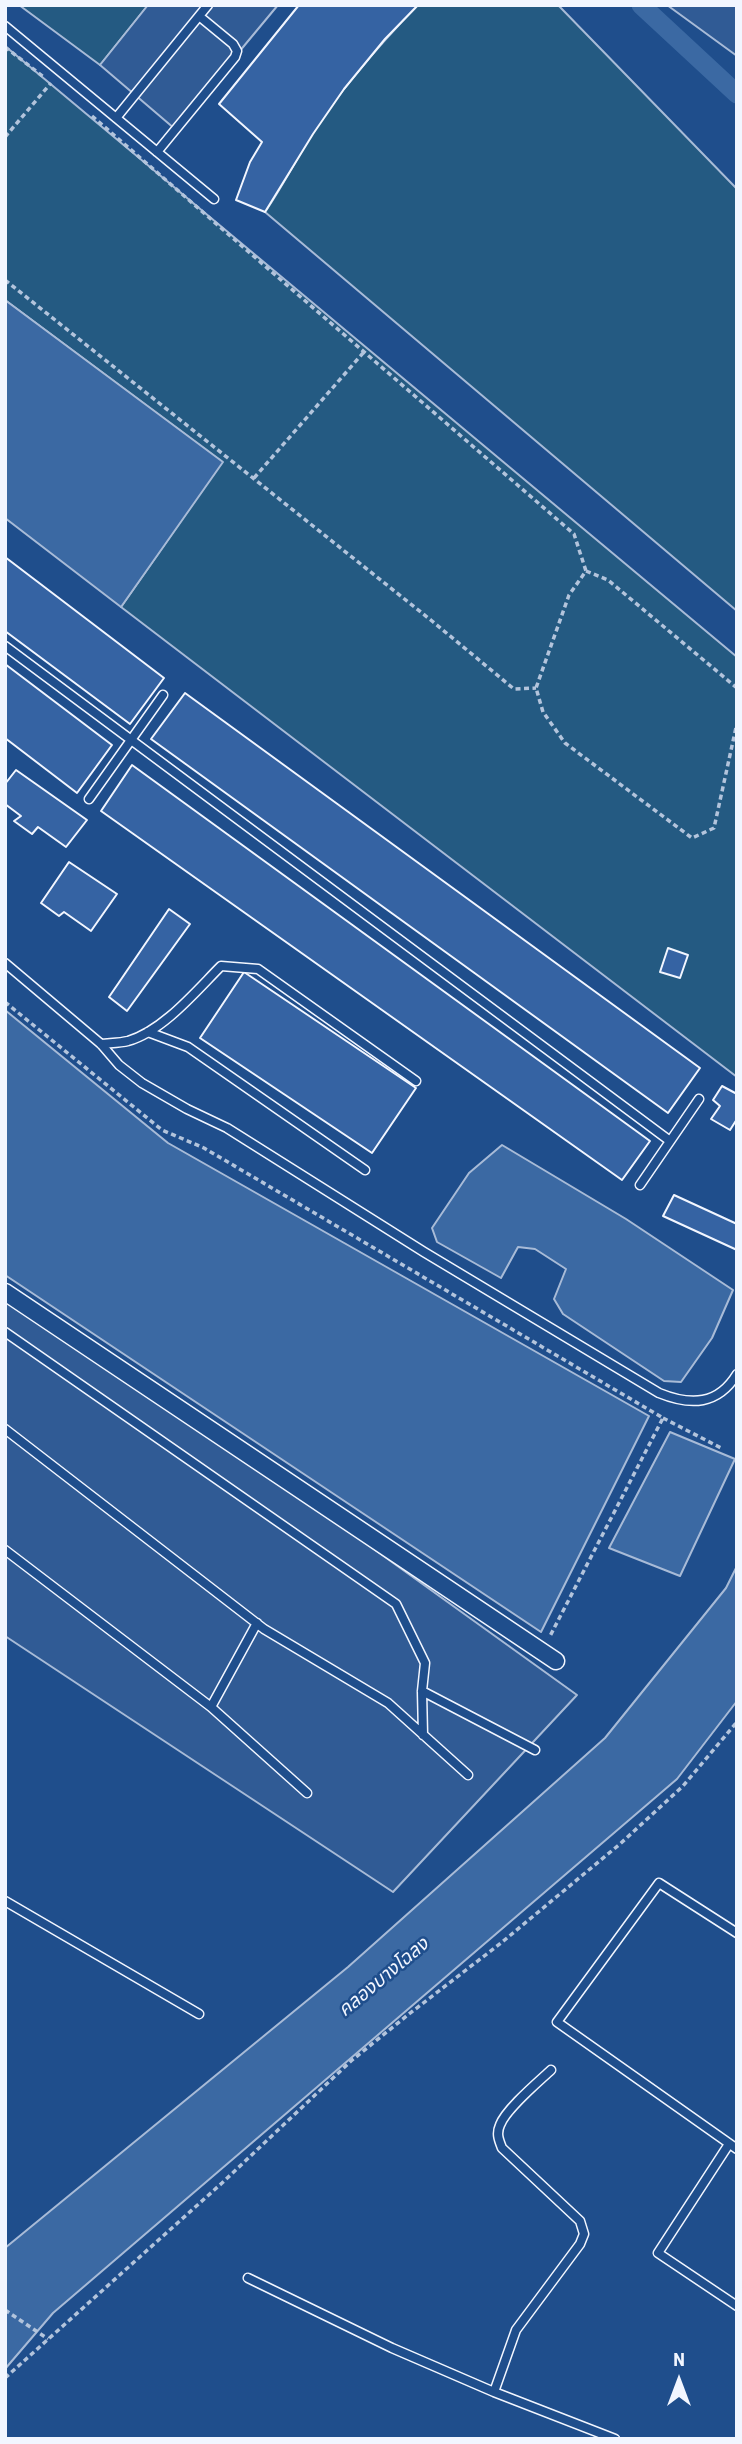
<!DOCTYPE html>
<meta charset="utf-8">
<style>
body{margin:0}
#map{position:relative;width:742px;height:2444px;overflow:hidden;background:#1f4e8c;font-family:"Roboto Condensed",sans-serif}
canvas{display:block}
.frame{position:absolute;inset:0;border:7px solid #f2f6ff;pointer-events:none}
.north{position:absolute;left:644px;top:2346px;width:70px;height:70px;-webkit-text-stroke:5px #1f4e8c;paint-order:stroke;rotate:0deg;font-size:19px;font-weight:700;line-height:28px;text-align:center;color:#f2f6ff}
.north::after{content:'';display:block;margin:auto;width:24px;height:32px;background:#f2f6ff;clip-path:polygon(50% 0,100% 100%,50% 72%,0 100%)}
</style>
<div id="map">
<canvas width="742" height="2444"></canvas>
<div class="frame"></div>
<div class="north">N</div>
</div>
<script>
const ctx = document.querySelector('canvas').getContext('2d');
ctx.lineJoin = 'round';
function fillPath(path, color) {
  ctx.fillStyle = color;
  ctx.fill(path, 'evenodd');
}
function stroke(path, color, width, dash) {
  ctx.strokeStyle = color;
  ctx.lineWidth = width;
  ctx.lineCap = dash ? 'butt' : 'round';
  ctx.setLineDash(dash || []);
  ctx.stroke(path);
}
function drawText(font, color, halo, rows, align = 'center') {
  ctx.font = font + ' "Roboto Condensed","Noto Sans Thai",sans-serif';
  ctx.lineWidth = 5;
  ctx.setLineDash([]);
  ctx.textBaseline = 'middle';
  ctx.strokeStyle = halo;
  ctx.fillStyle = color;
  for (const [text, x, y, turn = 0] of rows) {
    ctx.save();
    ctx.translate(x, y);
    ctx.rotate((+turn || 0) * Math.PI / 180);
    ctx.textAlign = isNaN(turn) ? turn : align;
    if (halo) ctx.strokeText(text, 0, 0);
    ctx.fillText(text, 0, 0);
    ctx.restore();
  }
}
const green = new Path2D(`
 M19,5h129l-48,60z
 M418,5h140l179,184v422l-472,-399c17,-25 31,-52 47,-78 30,-47 67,-89 106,-129z
 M5,46l732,611v420l-616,-470 101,-145 -217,-162z`);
fillPath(green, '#245a82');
stroke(green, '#a8bbd7', 2);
const parking = new Path2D(`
 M148,5h130l-103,124 -75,-64z
 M667,5h70v51z
 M5,1284l572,411 -184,197 -388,-256z`);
fillPath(parking, '#305b95');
stroke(parking, '#a8bbd7', 2);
const water = new Path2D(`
 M5,300l218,162 -102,145 -116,-89z
 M5,1010l163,133 481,273 -108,216 -536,-357z
 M502,1145l124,74 107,71 -21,48 -31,44 -17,-1 -101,-67 -9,-15 12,-30 -31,-20 -17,-2 -17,31 -64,-36 -5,-14 37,-55z
 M670,1432l65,27 -55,117 -71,-28z
 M737,1566v135l-60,78 -624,534 -48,56v-121l343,-281 257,-229 121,-150z`);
fillPath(water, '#3b69a3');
stroke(water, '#a8bbd7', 2);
stroke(new Path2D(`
 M641,5l96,89`), '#3b69a3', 19);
const building = new Path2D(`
 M299,5h119l-33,34 -41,50 -31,45 -48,78 -29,-12 14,-38 12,-20 -43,-38z
 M5,557l159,121 -34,46 -125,-93z
 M5,664l107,81 -35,48 -72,-55z
 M185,693l515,375 -32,45 -517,-374z
 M132,765l518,376 -28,39 -521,-369z
 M16,770l71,50 -21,27 -28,-20 -6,7 -18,-13 7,-5 -16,-12v-20z
 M69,862l48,32 -26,37 -27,-19 -5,4 -18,-13z
 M169,909l21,15 -63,87 -18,-14z
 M668,948l20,7 -8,23 -20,-6z
 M244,972l172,116 -44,65 -172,-115z
 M722,1086l15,8v25l-7,11 -19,-11 9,-13 -7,-6z
 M674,1195l63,29v26l-74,-34z`);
fillPath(building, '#3563a3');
stroke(building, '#f2f6ff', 2);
const lane = new Path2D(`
 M5,26l209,173
 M116,118l92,-113
 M157,152l78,-95 2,-6 -4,-7 -34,-28
 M5,646l665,495
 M89,799l74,-104
 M5,963l96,81 18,21 23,18 45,26 40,19 197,124 235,141c32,13 59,12 78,-19
 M148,1032l40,15 177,123
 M101,1044c9,-1 19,-1 27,-3 35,-10 68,-50 93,-75l37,3 158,112
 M640,1185l59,-86
 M5,1332l391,272 29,59 -3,28 1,44
 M5,1429l259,200 124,74 80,72
 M5,1550l206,157 96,86
 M422,1691l113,59
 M211,1707l46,-84
 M5,1901l194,113
 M737,1933l-78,-50 -102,139 180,127
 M729,2144l-71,109 79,53
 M248,2278l144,70 102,44 121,47
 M494,2392l22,-62 64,-86 4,-10 -4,-13 -78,-73c-3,-8 -6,-14 -2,-23 6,-16 37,-42 51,-55`);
const street = new Path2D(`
 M5,1292l551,369`);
stroke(lane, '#f2f6ff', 11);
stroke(street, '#f2f6ff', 19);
stroke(new Path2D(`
 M5,47l40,31
 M92,116l482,418 12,37
 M5,137l46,-54
 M5,280l427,341 82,68 22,-1
 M254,478l109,-125
 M737,688l-129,-108 -22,-9 -17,24 -33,93 7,24 22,31 127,95 22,-10 23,-105
 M5,1002l157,128 42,18 459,270 -114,220
 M663,1418l60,31
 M5,2310l43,29
 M5,2378l217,-195 129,-122 58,-47 92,-71 119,-99 63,-58 54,-64`), '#b3c4dc', 3.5, [5, 3.5]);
stroke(lane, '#1f4e8c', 8);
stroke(street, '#1f4e8c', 16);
drawText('italic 19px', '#f2f6ff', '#1f4e8c', [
 ["คลองบางโฉลง",384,1978,-40]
]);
</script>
